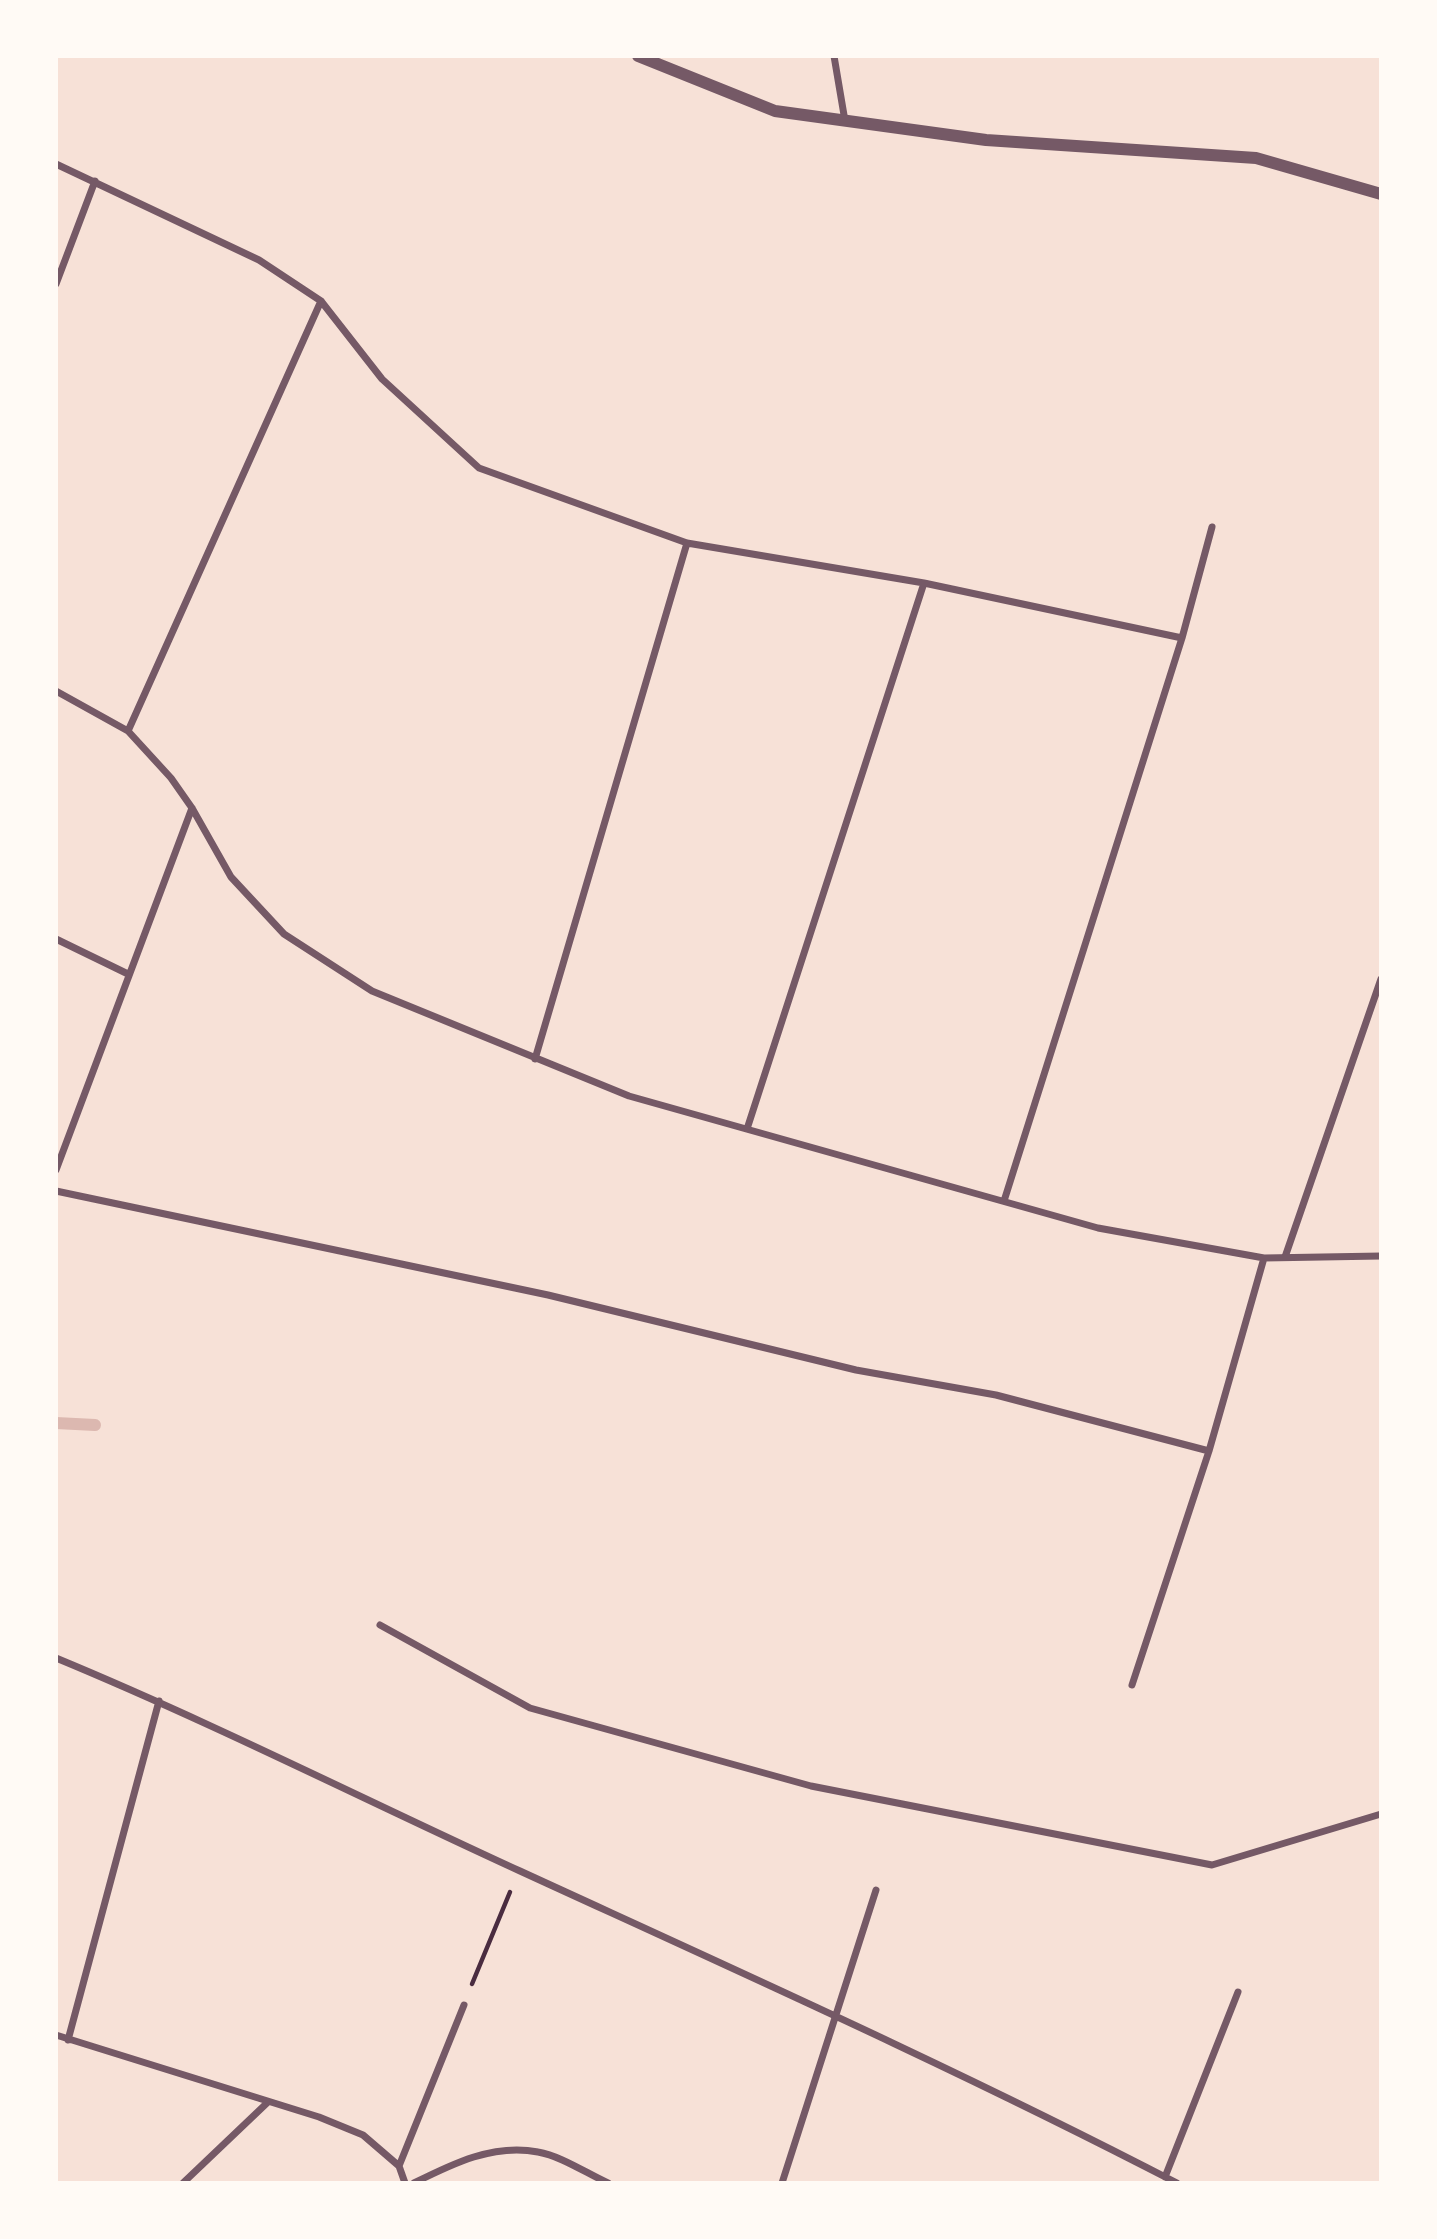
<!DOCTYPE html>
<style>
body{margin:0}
#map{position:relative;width:1437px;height:2239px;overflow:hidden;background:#f7e1d7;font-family:Raleway,sans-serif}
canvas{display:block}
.frame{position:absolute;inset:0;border:58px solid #fffaf5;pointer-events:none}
</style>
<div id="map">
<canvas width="1437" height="2239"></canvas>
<div class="frame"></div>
</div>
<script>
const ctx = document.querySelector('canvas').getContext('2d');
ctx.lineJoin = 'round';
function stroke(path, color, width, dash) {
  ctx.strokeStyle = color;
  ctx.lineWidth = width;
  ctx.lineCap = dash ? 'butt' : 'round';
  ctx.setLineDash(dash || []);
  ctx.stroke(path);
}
stroke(new Path2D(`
 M56,1423l39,2`), '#dcb8b0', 12);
stroke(new Path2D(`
 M472,1984l38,-92`), '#4a2c40', 4.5);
stroke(new Path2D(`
 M834,56l11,65
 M56,164l203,96 62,41 61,78 97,89 208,75 237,40 258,55
 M56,284l39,-103
 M56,691l72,40 43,47 21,30 39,69 53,57 88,57 257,105 469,132 166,30 117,-2
 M128,731l193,-430
 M56,939l72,35
 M535,1059l152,-516
 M747,1129l177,-546
 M56,1170l136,-362
 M56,1191l492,104 308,75 140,25 213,56
 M1004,1201l178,-563 30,-111
 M1285,1257l96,-278
 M380,1625l150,83 281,78 401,79 169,-51
 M56,1658c157,65 309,142 464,213 220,101 441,200 657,312
 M1132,1685l77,-234 55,-193
 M56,2035l263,82 44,18 36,31 6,17
 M68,2040l91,-339
 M399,2166l65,-161
 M1165,2177l73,-185
 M183,2183l84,-80
 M414,2183c38,-19 80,-40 124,-31 23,4 48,21 70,31
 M782,2183l94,-293`), '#755966', 7);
stroke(new Path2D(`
 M638,56l137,55 211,29 270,18 125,36`), '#755966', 12);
</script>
